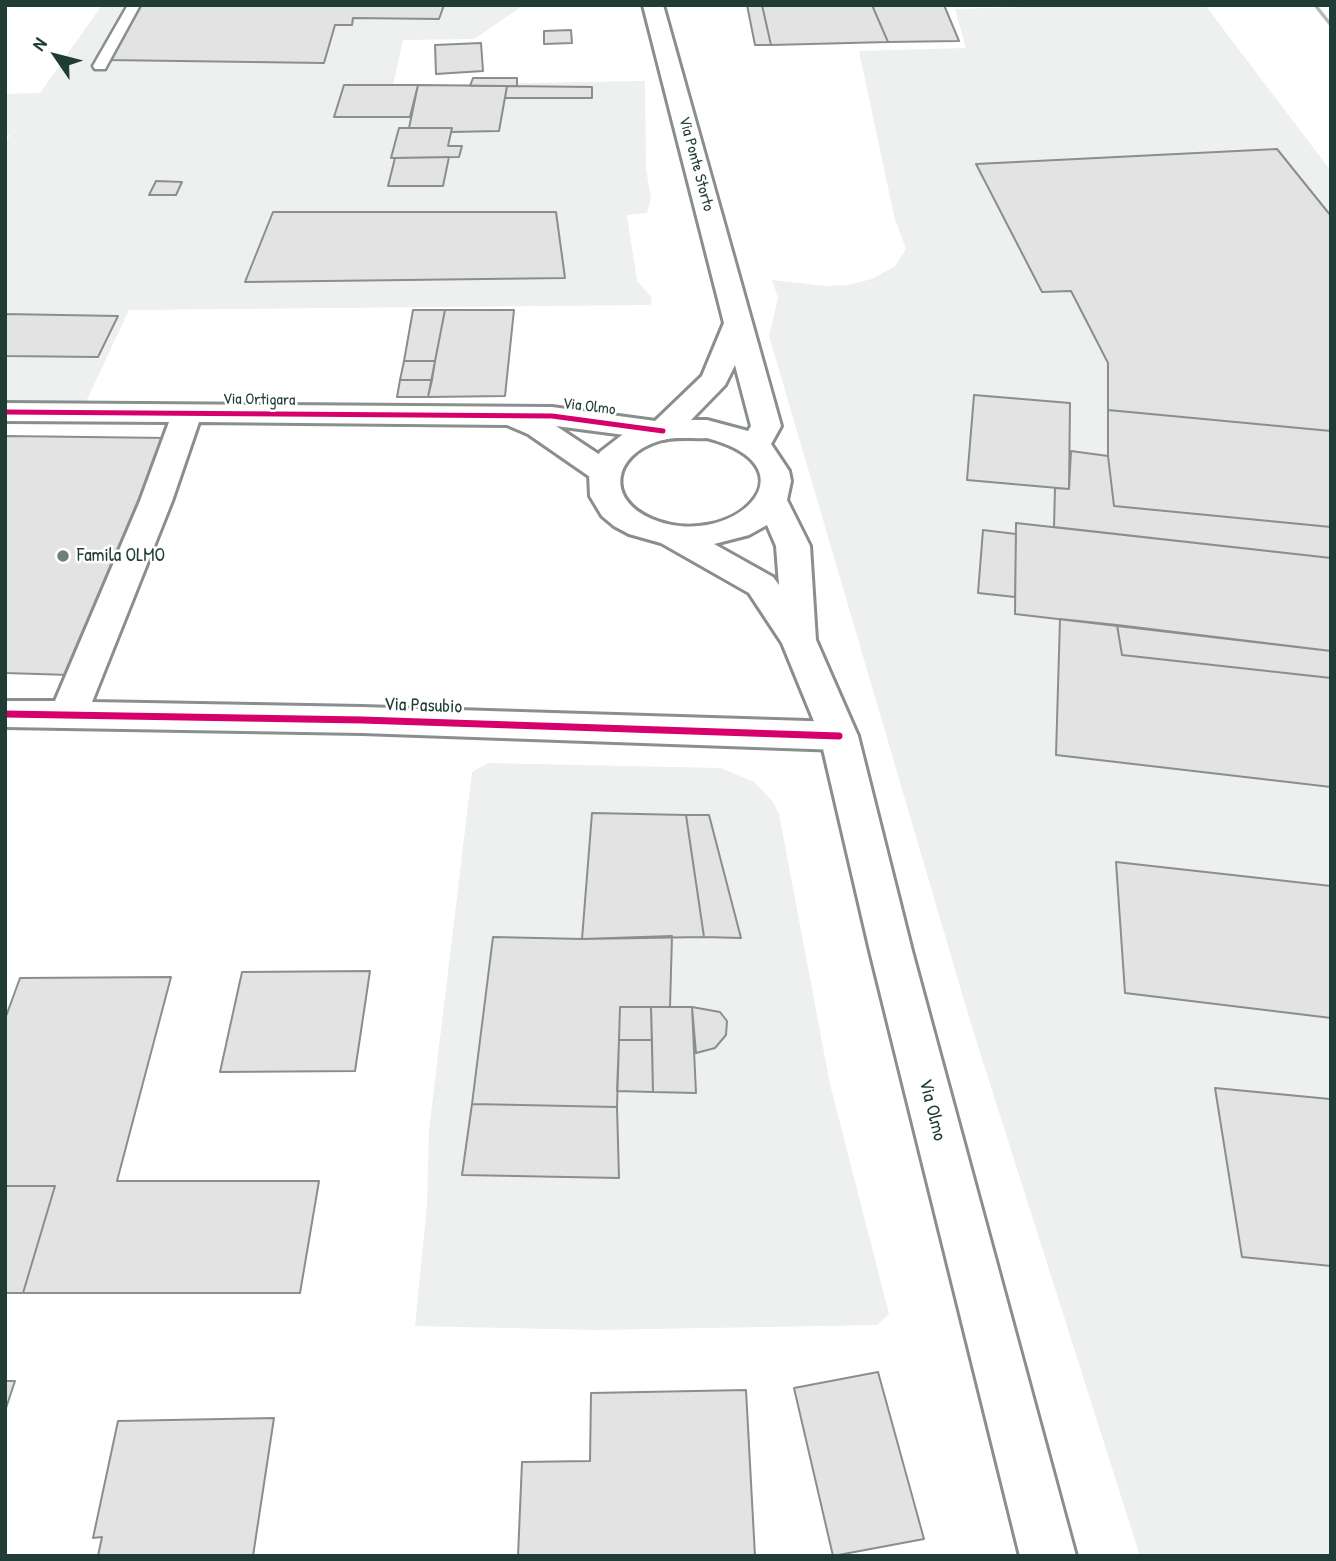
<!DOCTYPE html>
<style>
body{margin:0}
#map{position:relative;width:1336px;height:1561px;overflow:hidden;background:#fff;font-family:"Patrick Hand",sans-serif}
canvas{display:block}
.frame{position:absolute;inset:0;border:7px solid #1f3d34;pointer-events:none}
.north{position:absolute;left:21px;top:21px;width:70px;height:70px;-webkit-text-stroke:5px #fff;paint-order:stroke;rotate:305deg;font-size:19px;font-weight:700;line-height:28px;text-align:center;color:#1f3d34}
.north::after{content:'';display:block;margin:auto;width:24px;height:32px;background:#1f3d34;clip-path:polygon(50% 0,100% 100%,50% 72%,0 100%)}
</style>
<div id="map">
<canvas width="1336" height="1561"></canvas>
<div class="frame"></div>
<div class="north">N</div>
</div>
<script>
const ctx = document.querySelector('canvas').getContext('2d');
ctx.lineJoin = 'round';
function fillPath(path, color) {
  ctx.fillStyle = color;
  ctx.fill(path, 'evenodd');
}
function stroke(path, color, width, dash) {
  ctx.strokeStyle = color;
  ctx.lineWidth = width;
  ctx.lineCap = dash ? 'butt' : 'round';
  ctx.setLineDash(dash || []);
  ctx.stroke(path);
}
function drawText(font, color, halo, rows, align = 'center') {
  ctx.font = font + ' "Patrick Hand",sans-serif';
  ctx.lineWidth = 5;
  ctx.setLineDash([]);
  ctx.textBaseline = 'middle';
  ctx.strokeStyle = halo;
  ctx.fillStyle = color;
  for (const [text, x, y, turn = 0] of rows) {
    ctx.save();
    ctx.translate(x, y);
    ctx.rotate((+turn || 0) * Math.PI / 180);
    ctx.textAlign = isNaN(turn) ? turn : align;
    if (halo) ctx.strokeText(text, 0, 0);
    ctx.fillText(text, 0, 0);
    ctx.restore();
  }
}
fillPath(new Path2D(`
 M102,5h422l-50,34 -71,1 -10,45 252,-4 1,88 5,29 -4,15 -20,2 10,66 15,17 -2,7 -521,5 -44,94 -80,-2v-259l5,-8h-5v-41l35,-1z
 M1089,5h116l126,166v1385h-191l-169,-532 -202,-688 9,-38 -6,-18 54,6 21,-1 25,-6 23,-13 11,-17 -12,-33 -35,-165 107,-3 -11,-39z
 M488,763l233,5 33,14 19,20 6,12 51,270 59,230 -12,11 -281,5 -181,-4 12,-121 2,-75 43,-358z`), '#edf0ef');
const building = new Path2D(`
 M140,5h304l-5,14 -86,-1 -1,7h-17l-11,38 -217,-3z
 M747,5h15l9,40h-16z
 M762,5h110l16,37 -117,3z
 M872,5h72l15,36 -71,1z
 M571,30l1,13 -28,1v-13z
 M481,43l2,28 -47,3 -1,-29z
 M473,78h44v8h-47z
 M344,85h74l-8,32h-76z
 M418,85l89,1 -8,45 -48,1 1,-4h-43z
 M507,86l85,1v11h-87z
 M399,128h53l-4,18h14l-3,11 -68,1z
 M1277,149l54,67v215l-223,-21v-47l-37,-72 -29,1 -66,-128z
 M449,157l-6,29h-55l7,-28z
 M156,181l26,1 -6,13h-27z
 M273,212h283l9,66 -320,4z
 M413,310h32l-10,51h-31z
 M445,310h69l-9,86 -77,1z
 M5,314l113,2 -20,41 -93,-1z
 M404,361h31l-3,19h-32z
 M400,380h32l-4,17h-31z
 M974,395l96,8 -1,86 -102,-9z
 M1108,410l223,21v96l-217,-21 -6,-50z
 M5,436l164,2 -99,237 -65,-2z
 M1071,451l37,5 6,50 217,21v31l-277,-31 1,-39 14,1z
 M1016,523l315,35v93l-316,-37z
 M983,530l33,4 -1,63 -37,-4z
 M1060,619l57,6 5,30 209,23v109l-275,-32z
 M1117,625l214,26v27l-209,-23z
 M592,813l94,2 18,122 -122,2z
 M686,815h23l32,123 -37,-1z
 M1116,862l215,24v132l-206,-25z
 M672,936l-2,71h-50l-3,100 -145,-3 21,-167 89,2z
 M370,971l-15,100 -135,1 22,-100z
 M171,977l-54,204h202l-19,112h-277l32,-107h-50v-167l15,-41z
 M620,1007h31l1,33h-33z
 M651,1007h41l4,86 -43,-1z
 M692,1007l28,5 7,9 -1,14 -11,13 -19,5z
 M619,1040h33l1,52 -36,-1z
 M1215,1088l115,11 1,167 -89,-9z
 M472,1104l145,3 2,71 -157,-3z
 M5,1186h50l-32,107h-18z
 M878,1372l46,167 -91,17 -39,-168z
 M5,1381h10l-10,30z
 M746,1390l9,166h-237l4,-94 68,-1 1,-68z
 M274,1418l-21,138h-155l4,-19 -9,1 25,-117z`);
fillPath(building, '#e2e3e2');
stroke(building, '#898f8d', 2);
const lane = new Path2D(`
 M128,5h12l-35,64h-10l-2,-3z`);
const street = new Path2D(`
 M5,403l547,4 111,15 11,3 4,6 -4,6 -11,3 -107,-14 59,39 5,7 -5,7 -11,3 -11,-3 -65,-45 -21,-9 -308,-3 -27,79 -80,201 270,5 477,15 13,4 6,10 -6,10 -13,4 -477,-17 -357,-6v-26h50l85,-200 29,-79 -164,-1z`);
const secondary = new Path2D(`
 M643,5h20l118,421 -10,18 18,27 2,10 -4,19 23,46 6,94 42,96 54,215 164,605h-56l-150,-605 -50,-215 -38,-93 -33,-50 -88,-50 -32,-9 -15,-8 -12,-10 -12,-20 -1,-23 11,-21 22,-17 31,-12 49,-47 22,-53zM735,365l16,61 -3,5 -41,-11h-16l34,-35zM707,438c114,30 23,114 -55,81 -47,-20 -39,-64 7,-78 15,-5 32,-2 48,-3zM767,525l9,21 3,39 -6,-8 -59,-33 35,-9z`);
stroke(lane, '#898f8d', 5);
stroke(street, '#898f8d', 6);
stroke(secondary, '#898f8d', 6);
fillPath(lane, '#fff');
fillPath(street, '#fff');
fillPath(secondary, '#fff');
stroke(new Path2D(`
 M1315,5l16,20`), '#b6b9b8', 3.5);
stroke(new Path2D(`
 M5,412l547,4 111,15`), '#d6006c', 5);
stroke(new Path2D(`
 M5,714l357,6 477,16`), '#d6006c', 7);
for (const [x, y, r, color] of [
 [63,556,7,"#6d817b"]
]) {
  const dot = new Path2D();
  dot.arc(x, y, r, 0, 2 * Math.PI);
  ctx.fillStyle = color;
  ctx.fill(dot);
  stroke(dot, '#fff', 2.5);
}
drawText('16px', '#1f3d34', '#fff', [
 ["Via Ponte Storto",696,164,75],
 ["Via Ortigara",259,400,1],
 ["Via Olmo",589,407,7]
]);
drawText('19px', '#1f3d34', '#fff', [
 ["Famila OLMO",77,556]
], 'left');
drawText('19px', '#1f3d34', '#fff', [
 ["Via Pasubio",423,706,2],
 ["Via Olmo",932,1110,76]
]);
</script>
